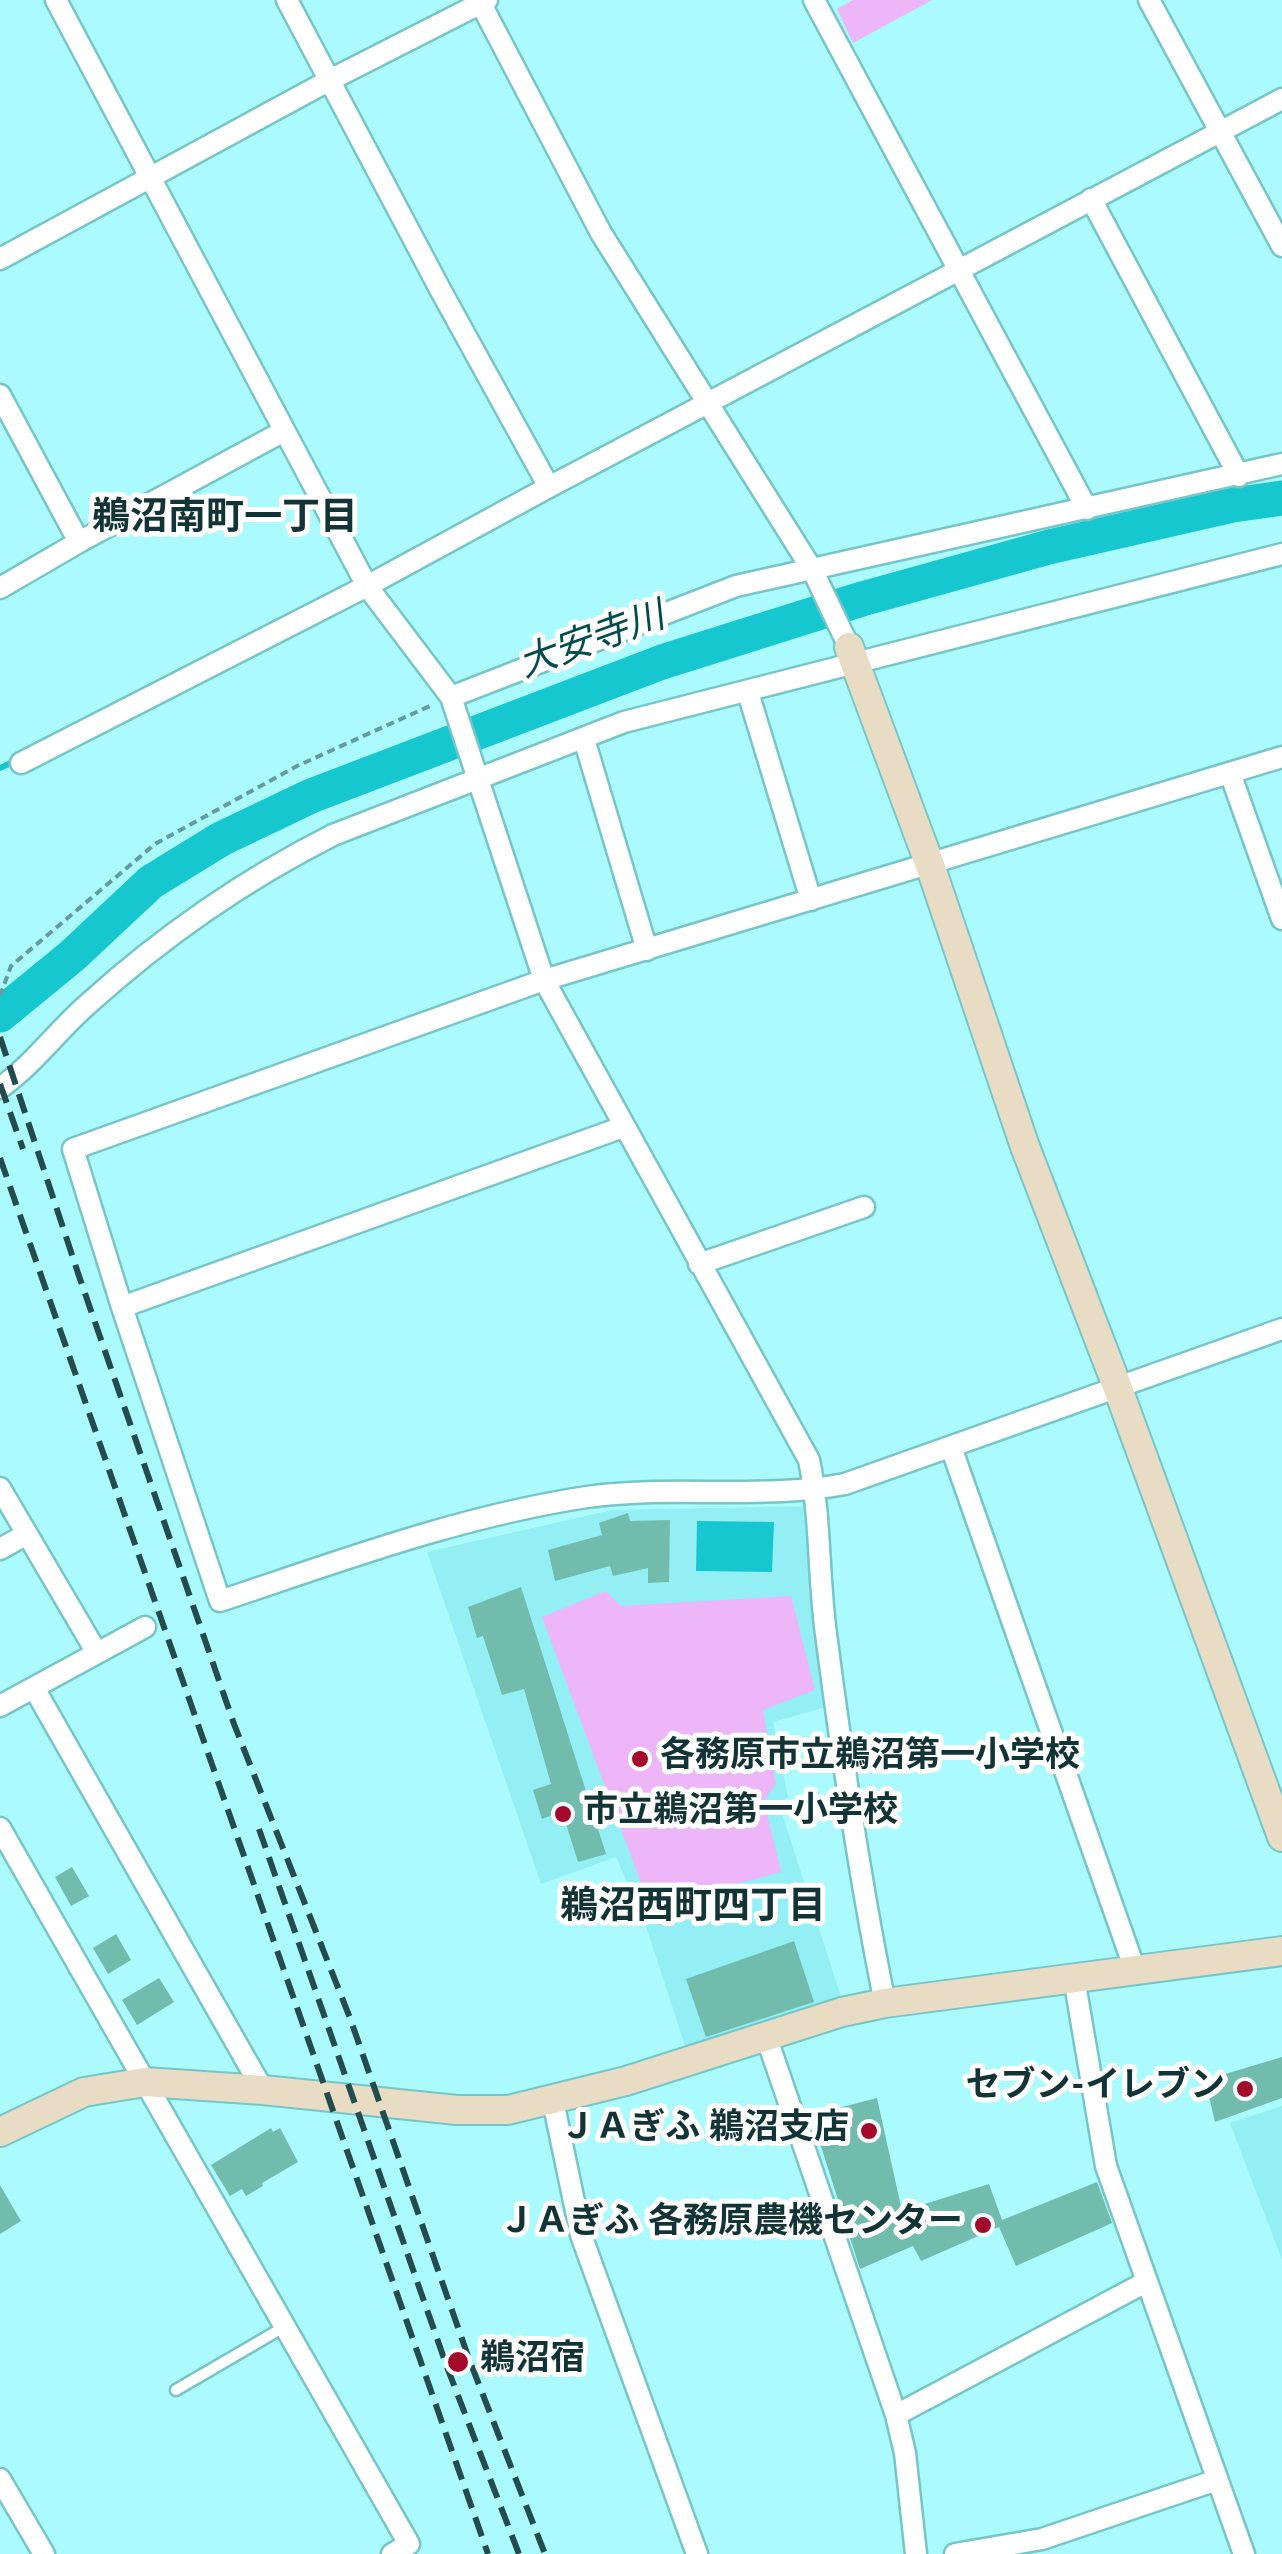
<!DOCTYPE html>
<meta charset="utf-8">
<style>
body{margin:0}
canvas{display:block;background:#aafafe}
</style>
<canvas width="1282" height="2554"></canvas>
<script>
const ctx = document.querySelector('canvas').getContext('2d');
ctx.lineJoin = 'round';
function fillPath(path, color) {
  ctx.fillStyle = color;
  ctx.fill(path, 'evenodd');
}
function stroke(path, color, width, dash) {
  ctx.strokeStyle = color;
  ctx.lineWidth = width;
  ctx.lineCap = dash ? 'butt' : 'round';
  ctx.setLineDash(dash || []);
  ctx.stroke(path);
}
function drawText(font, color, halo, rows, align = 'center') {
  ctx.font = font + ' Overpass,"Noto Sans JP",sans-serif';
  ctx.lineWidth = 10;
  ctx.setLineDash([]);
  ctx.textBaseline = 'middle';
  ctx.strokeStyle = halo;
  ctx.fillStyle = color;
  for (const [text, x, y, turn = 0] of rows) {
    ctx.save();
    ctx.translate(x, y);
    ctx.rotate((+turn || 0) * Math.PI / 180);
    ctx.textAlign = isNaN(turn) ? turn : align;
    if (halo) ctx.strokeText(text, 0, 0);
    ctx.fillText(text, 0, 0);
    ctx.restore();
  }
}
fillPath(new Path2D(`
 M810,1506l16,201 -53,15 15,75 -9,7 64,199 -153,58 -46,-141 -28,-63 -75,27 -114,-332 185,-42z
 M1282,2106v154l-52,-137z`), '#93eff4');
fillPath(new Path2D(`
 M853,0h79l-79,43 -16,-34z
 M606,1591l15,15 170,-10 24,94 -52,20 13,74 -12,16 17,72 -131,35 -108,-290z`), '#ecb6f8');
fillPath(new Path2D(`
 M697,1521l77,1 -2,50 -76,-1z`), '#17c7cf');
stroke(new Path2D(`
 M0,768l17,-8`), '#17c7cf', 6);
stroke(new Path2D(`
 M0,1015l72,-59 79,-74 70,-43 90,-43 351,-134 200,-63 187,-52 184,-42 49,-7`), '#17c7cf', 35);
fillPath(new Path2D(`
 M628,1513l2,8 40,-1 -1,62 -21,1v-15l-35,8 -3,-10 -55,15 -7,-31 54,-15 -3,-12z
 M521,1587l85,267 -28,8 -16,-51 -20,8 -9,-29 18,-6 -27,-95 -22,6 -19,-59 -6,2 -9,-31z
 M72,1867l17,29 -18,10 -16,-29z
 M116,1934l15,26 -23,14 -15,-26z
 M794,1941l20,61 -108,35 -20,-58z
 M159,1978l15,24 -37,23 -15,-25z
 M1282,2057v41l-67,24 -10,-42z
 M877,2098l25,113 87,-27 13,36 95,-38 15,41 -96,43 -17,-39 -78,34 -8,-15 -53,23 -49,-154z
 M271,2128l2,4 7,-4 18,34 -36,21 1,3 -17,10 -4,-7 -12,7 -19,-31z
 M0,2185l21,36 -21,13z`), '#71bcad');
const lane = new Path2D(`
 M176,2390l108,-63`);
const street = new Path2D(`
 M56,0l311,586 84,111 93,283 265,480c12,57 9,116 17,174 16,123 34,247 59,369
 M287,0l154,291 108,196
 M479,0l122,233 212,338 36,76
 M814,0l273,509
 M1149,0l133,246
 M1091,199l148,277
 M0,259l330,-179 157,-80
 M0,395l79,147 205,-111
 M0,588l79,-46
 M451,697l285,-111 546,-122
 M750,699l61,201
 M587,749l60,201
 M21,763l346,-177 182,-99 733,-388
 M1230,773l52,146
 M0,1088c34,-24 57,-57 88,-84 73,-66 158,-125 245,-169l291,-113 658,-168
 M623,1127l-501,180 98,294c120,-40 241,-85 367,-104 85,-12 174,3 258,-13l437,-155
 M699,1264l165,-57
 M122,1307l-49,-158 471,-169 738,-223
 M951,1447l184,523
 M0,1488l97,165
 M0,1549l27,-15
 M34,1688l229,402
 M0,1706l145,-79
 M0,1828l409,716 -17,10
 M1074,1978l32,188 138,388
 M766,2036l130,379 9,38 11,101
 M553,2101l28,134 116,319
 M896,2415l250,-133
 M0,2479l44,75
 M955,2554l87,-15 175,-59`);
const secondary = new Path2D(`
 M849,647l81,218 94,279 93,242 165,451
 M0,2132l84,-40 61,-10 118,8 194,20h51l118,-29 216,-69 43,-9 397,-52`);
stroke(lane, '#76c5c9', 15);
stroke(street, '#76c5c9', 25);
stroke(secondary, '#76c5c9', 32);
stroke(new Path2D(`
 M0,996l11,-30 144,-122 142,-78 135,-61`), '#629c9f', 4, [8, 5]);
stroke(lane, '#fff', 10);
stroke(street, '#fff', 20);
stroke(secondary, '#e9dcc5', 28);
stroke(new Path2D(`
 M0,1037l79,239 155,448 116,294 119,341 76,195
 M0,1084l23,65
 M0,1158l488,1396
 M259,1829l188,538 72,187`), '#244b4e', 6, [20, 10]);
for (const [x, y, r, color] of [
 [640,1759,10,"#a4082a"],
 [563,1814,10,"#a4082a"],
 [1245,2089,10,"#a4082a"],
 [869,2131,10,"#a4082a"],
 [983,2225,10,"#a4082a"],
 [458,2362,12,"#a4082a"]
]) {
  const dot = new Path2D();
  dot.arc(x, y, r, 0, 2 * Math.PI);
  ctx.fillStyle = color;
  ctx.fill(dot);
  stroke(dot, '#fff', 4);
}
drawText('bold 35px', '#123436', '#fff', [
 ["各務原市立鵜沼第一小学校",660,1759],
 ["市立鵜沼第一小学校",583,1814],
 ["セブン-イレブン",1225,2089,"right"],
 ["ＪＡぎふ 鵜沼支店",849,2131,"right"],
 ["ＪＡぎふ 各務原農機センター",963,2225,"right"],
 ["鵜沼宿",480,2362]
], 'left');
drawText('bold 38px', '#123436', '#fff', [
 ["鵜沼南町一丁目",225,521],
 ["鵜沼西町四丁目",693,1910]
]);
drawText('italic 38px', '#044b4e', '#fff', [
 ["大安寺川",593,644,-20]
]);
</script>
